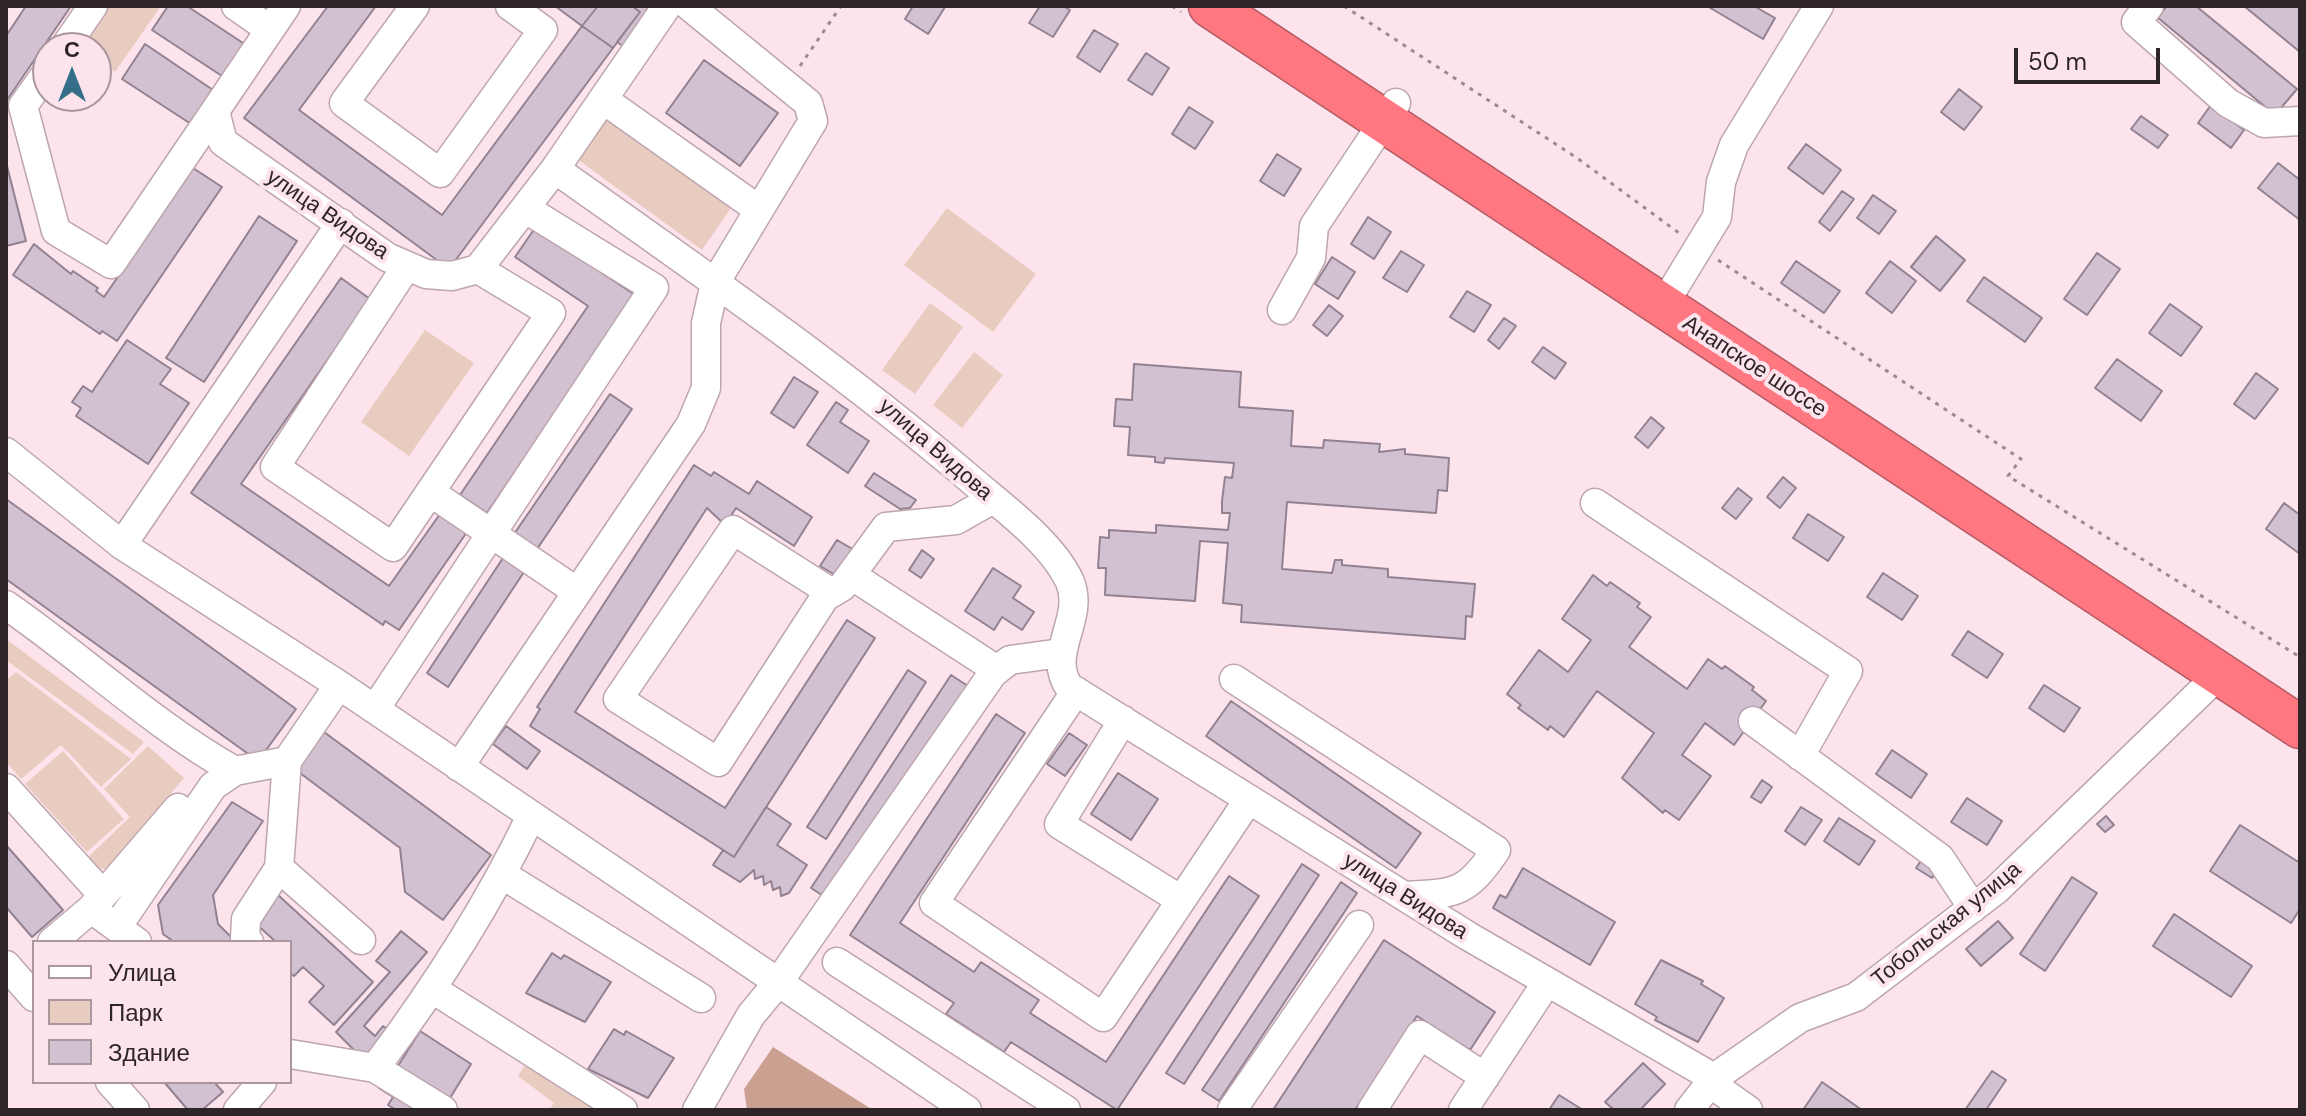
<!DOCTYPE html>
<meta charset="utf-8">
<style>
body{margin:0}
#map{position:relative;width:2306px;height:1116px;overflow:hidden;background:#fce3ec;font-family:"DM Sans",sans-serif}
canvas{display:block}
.frame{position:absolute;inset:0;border:8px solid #2e2528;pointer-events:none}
.legend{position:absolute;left:32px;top:940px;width:260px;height:144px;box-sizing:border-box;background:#fce3ec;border:2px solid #aa979e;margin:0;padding:10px 14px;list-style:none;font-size:24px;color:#2e2528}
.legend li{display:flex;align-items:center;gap:16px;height:40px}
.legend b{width:40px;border:2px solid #aa979e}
.north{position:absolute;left:32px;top:32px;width:80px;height:80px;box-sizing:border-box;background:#fce3ec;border:2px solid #aa979e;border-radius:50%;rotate:0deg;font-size:22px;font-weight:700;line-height:32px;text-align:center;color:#2e2528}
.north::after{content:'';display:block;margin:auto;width:28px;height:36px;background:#356e88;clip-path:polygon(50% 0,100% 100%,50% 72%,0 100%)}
.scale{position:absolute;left:2014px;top:48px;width:146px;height:36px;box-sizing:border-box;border:4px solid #2e2528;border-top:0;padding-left:10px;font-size:24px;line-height:28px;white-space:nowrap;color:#2e2528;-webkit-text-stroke:6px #fce3ec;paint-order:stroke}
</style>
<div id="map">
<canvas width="2306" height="1116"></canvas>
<div class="frame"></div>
<ul class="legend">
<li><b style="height:10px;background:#fff"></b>Улица</li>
<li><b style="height:22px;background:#e9ccc0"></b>Парк</li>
<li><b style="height:22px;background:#d2c1d1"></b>Здание</li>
</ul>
<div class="north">С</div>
<div class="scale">50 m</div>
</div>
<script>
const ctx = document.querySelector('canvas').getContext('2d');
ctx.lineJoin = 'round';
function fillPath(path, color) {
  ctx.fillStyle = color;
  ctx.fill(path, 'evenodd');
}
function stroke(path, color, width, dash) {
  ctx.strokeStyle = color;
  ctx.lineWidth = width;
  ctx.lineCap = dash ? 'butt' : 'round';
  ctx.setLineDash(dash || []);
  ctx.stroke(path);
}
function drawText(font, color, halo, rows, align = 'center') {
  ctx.font = font + ' "DM Sans",sans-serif';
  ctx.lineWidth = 8;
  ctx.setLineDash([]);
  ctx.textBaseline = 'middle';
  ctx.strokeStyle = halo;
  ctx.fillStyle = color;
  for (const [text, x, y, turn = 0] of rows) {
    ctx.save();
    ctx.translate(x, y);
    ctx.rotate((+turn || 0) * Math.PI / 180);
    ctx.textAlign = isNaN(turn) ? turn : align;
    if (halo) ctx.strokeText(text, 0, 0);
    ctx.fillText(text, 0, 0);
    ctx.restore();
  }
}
fillPath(new Path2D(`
 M103,6h58l-46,66 -19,-15v-9h-12l-6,-4z
 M608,117l125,88 -31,45 -125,-91z
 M947,208l89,66 -43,58 -89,-67z
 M930,303l33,24 -48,67 -33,-24z
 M425,330l49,33 -65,93 -48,-34z
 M974,352l29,23 -41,53 -29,-23z
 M6,639l138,103 -11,12 -127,-94z
 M16,672l115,87 -30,28 -40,-42 -40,34 -15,-17v-82z
 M148,746l36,32 -78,91 -12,-1 -8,-9 44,-42 -26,-28z
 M63,751l61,68 -37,33 -62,-68z
 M529,1058l83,52h-63l5,-7 -36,-27z`), '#e9ccc0');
fillPath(new Path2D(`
 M773,1047l100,63h-126l-3,-21z`), '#caa191');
const building = new Path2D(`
 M26,6h45l-64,94 -1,-64z
 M168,6h19l59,39 -21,33 -73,-48z
 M328,6h48l-77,104 143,105 140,-189 31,22 -164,221 -205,-151z
 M555,6h43l-16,20z
 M598,6h34l8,6 -27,36 -31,-22z
 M632,6h22l-31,40 -6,-4 23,-30z
 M913,6h31l1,1 -17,27 -23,-15z
 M1040,6h23l7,4 -17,27 -24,-14z
 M1707,6h47l21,12 -12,21z
 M2167,6h29l101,83 -22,26 -118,-98z
 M2244,6h56v46z
 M1094,30l24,14 -18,28 -23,-15z
 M145,44l71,48 -22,34 -72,-47z
 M1146,53l23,15 -17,27 -24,-15z
 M704,60l74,53 -38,53 -74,-53z
 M1959,89l23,18 -18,23 -23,-18z
 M2211,105l33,25 -13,18 -33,-25z
 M1189,107l24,15 -18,27 -23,-15z
 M2141,116l27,19 -10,13 -27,-19z
 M1806,144l35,26 -18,24 -35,-26z
 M1277,154l24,15 -17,27 -24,-15z
 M6,162l20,79 -20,5z
 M2278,163l22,17v40l-42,-32z
 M193,168l29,19 -105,154 -15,-10 -2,3 -87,-59 21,-31 37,30 2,-3 25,17 -2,3 8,6z
 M1842,191l12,8 -24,32 -11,-9z
 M1873,195l23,16 -17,23 -22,-16z
 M259,216l38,25 -93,141 -38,-24z
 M1368,217l23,15 -17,27 -23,-15z
 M535,228l100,67 -148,218 -27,-18 128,-189 -73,-49z
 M1936,236l29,24 -25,31 -29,-24z
 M1401,251l23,14 -17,27 -24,-14z
 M2097,253l23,16 -33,46 -23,-16z
 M1332,257l23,15 -17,27 -23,-15z
 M1796,261l44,30 -16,22 -43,-30z
 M1890,261l26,20 -24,32 -26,-20z
 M1984,277l58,41 -17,24 -58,-41z
 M341,278l29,21 -129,185 148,102 51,-72 27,18 -68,98 -14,-9 -2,4 -192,-132z
 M1467,291l24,14 -17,27 -24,-15z
 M2170,304l32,23 -21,29 -32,-23z
 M1329,305l14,11 -16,20 -14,-11z
 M1504,318l12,8 -17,23 -11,-9z
 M127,340l44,29 -11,15 29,19 -41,61 -72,-48 5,-8 -9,-6 11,-16 9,6z
 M1543,347l23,16 -11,16 -23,-17z
 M2117,359l45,32 -21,30 -46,-33z
 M1134,364l107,8 -2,35 54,4 -2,35 32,2 1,-8 56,4 -1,8 26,-3v5l44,4 -2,33 -9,-1 -2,23 -149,-11 -5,67 50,4 3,-13h7v5l46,4v8l87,7 -3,33 -6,-1 -1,23 -224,-17 1,-17 -19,-2 5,-60 -28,-2 -5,60 -90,-6 1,-27h-8l2,-31 9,1v-8l47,3v-8l72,5 2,-17h-8v-12l3,-24 7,1 2,-15 -69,-5 -1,5 -9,-1v-5l-27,-2 2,-28 -16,-1 2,-27 16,1z
 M2256,373l22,16 -23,30 -21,-15z
 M794,377l24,15 -24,36 -23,-15z
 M610,394l22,15 -97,143 -23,-15z
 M836,402l12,8 -8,12 29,19 -21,32 -41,-28z
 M1651,417l13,11 -16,20 -13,-11z
 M694,465l17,11 3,-4 35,22 8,-13 55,36 -18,29 -58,-38 -11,17 -18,-17 -132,204 150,96 122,-188 28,18 -141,219 -204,-131 10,-17 -3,-2z
 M874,473l42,27 -6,8 -10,1 -35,-23z
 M1783,477l13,11 -16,20 -13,-11z
 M1738,488l14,11 -16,20 -14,-11z
 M6,499l290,210 -38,52 -252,-182z
 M2284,503l16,12v39l-34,-25z
 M1808,514l36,23 -16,24 -35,-23z
 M837,540l19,11 -17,26 -19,-11z
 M922,550l12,9 -13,19 -12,-8z
 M503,558l21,14 -76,115 -21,-14z
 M993,568l28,18 -8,12 21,14 -12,18 -20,-13 -8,13 -29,-19z
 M1883,573l35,23 -16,24 -35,-23z
 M1593,575l14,11 3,-4 30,21 -3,4 14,10 -22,30 58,42 21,-30 14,10 3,-3 29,21 -2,3 14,11 -32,44 -29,-22 -23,32 29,21 -32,44 -14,-10 -2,3 -41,-35 32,-45 -57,-42 -33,46 -14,-11 -2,4 -30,-22 3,-3 -14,-11 32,-44 29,22 23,-32 -29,-21z
 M1968,631l35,23 -16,24 -35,-23z
 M908,670l18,12 -100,157 -19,-12z
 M951,675l20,13 -140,213 -20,-13z
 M2044,685l36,23 -16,24 -35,-24z
 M1231,701l190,132 -25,35 -190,-132z
 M996,714l29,19 -125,190 74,49 7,-10 58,38 -9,13 76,49 123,-186 30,20 -142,214 -106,-68 -7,10 -58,-38 8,-11 -104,-68z
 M506,726l34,25 -13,18 -34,-25z
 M324,732l167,123 -48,65 -38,-28 -5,-44 -104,-78z
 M1069,733l18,12 -22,31 -18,-12z
 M1892,750l35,24 -16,24 -35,-24z
 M1118,773l40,26 -27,41 -40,-26z
 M1762,780l10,7 -11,16 -10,-6z
 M1967,798l35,23 -15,24 -36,-23z
 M232,802l31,19 -50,74 5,29 18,18h-62l-11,-8 -5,-29z
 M766,807l25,17 -14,21 30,20 -18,28 -8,3 -1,-9 -7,3 -2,-9 -7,4 -1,-9 -8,3 -1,-9 -14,12 -27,-17 10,-15 11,7z
 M1801,807l21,13 -17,25 -20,-14z
 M2106,816l8,9 -9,7 -8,-8z
 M1839,818l36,23 -16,24 -35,-24z
 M2240,825l60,38v46l-9,14 -81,-52z
 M6,845l57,65 -31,27 -26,-30z
 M1922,859l16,10 -6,9 -16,-10z
 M1302,864l17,11 -135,209 -18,-11z
 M1523,868l92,54 -25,43 -97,-57 7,-13 6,3z
 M2072,877l25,16 -52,78 -25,-17z
 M1341,882l16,11 -138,208 -17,-11z
 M278,895l95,87 -39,43 -25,-23 15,-16 -21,-19 -9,9 -4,-3v-31h-14l-22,-20z
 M2174,914l78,52 -21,31 -78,-51z
 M1998,921l15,17 -32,28 -15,-17z
 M401,931l26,21 -63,74 11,10 8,-10 9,6 -21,21 -12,2 -23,-23 54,-60 -14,-11z
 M1384,940l111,72 -25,38 -53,-34 -62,94h-82z
 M552,953l9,6 3,-4 47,27 -26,40 -59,-29z
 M1661,960l42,21 -2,3 23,14 -26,44 -43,-22 2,-3 -22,-13z
 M614,1029l10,6 2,-4 48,27 -26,40 -60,-29z
 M420,1031l51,33 -21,34 -52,-32z
 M1643,1063l22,21 -25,26h-26l-9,-8z
 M1992,1071l14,9 -20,30h-21z
 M164,1082h50l9,10 -21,18h-14z
 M1822,1082l40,28h-59z
 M382,1083l43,27h-29l-8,-5 5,-8 -14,-9z
 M1559,1095l24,15h-34z`);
fillPath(building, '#d2c1d1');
stroke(building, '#928291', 2);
const minor = new Path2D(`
 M236,6l33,23
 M286,6l-71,105 8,31 164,115 39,17 26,2 26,-7 77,-100c141,100 282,197 414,309 32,28 83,64 101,104 15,37 -24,71 -1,105l399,249 246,142
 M415,6l-71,97 96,70 103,-143 -33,-24
 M2149,6l-13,16 92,81 36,20 36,-2
 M64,48l29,-42
 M48,71l-25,35 33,125 55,33 104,-153
 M604,100l154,109
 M555,169l112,-163
 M406,267l-131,200 118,80 158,-234 -73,-44
 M1675,286l42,-69 4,-35 13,-37 85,-139
 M1282,310l29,-52 3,-32 82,-123
 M6,452l116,93 217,140 628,425
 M430,492l146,99
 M1595,503l253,168 -48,85
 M122,545l219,-322
 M851,575l146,95
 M832,593l-99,-63 -115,169 100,63 107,-165 17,-10 44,-60 70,-7 37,-21
 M6,605c77,53 147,120 229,166
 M1234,679l262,171c-30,45 -41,43 -91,46
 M1076,691l-142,212 169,114 146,-218
 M375,709l279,-421 -128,-79
 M1123,720l-64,104 122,76
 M1753,721l187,137 33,50
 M287,761l-8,107 82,72
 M459,767l232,-343 15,-36v-65l9,-40 98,-162 -5,-18 -119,-97
 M6,788l97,107
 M503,875l198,123
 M101,916l36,26
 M117,927l96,-141 22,-15 52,-10 52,-76
 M52,942l39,-33 87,-101
 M249,942l-4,-4 1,-19 33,-51
 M837,962l229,148
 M6,965l28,32
 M434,990l189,120
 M290,1054l85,14 68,42
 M375,1068c60,-80 113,-162 156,-252
 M110,1082l25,28
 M1710,1083l38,27
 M238,1110l24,-28
 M697,1110l54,-95 29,-35 213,-307 17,-13 51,-7
 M1232,1110l127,-185
 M1372,1110l48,-75 65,42
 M1463,1110l84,-128
 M1689,1110l25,-32 86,-60 56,-21 140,-107 210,-203 10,-14`);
const highway = new Path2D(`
 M1210,6l1090,721`);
stroke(minor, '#bda6ae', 31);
stroke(highway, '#b55a62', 45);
stroke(new Path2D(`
 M1172,6l9,6
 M1344,6l233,152 102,75
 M800,66l41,-60
 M1718,260l303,199 -13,17 292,181`), '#9c8b91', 3, [4, 6]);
stroke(minor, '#fff', 28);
stroke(highway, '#fe7781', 42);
drawText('22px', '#2e2528', '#fce3ec', [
 ["улица Видова",327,215,34],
 ["Анапское шоссе",1754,367,33],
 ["улица Видова",935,450,41],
 ["улица Видова",1405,897,32],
 ["Тобольская улица",1947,925,-39]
]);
</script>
